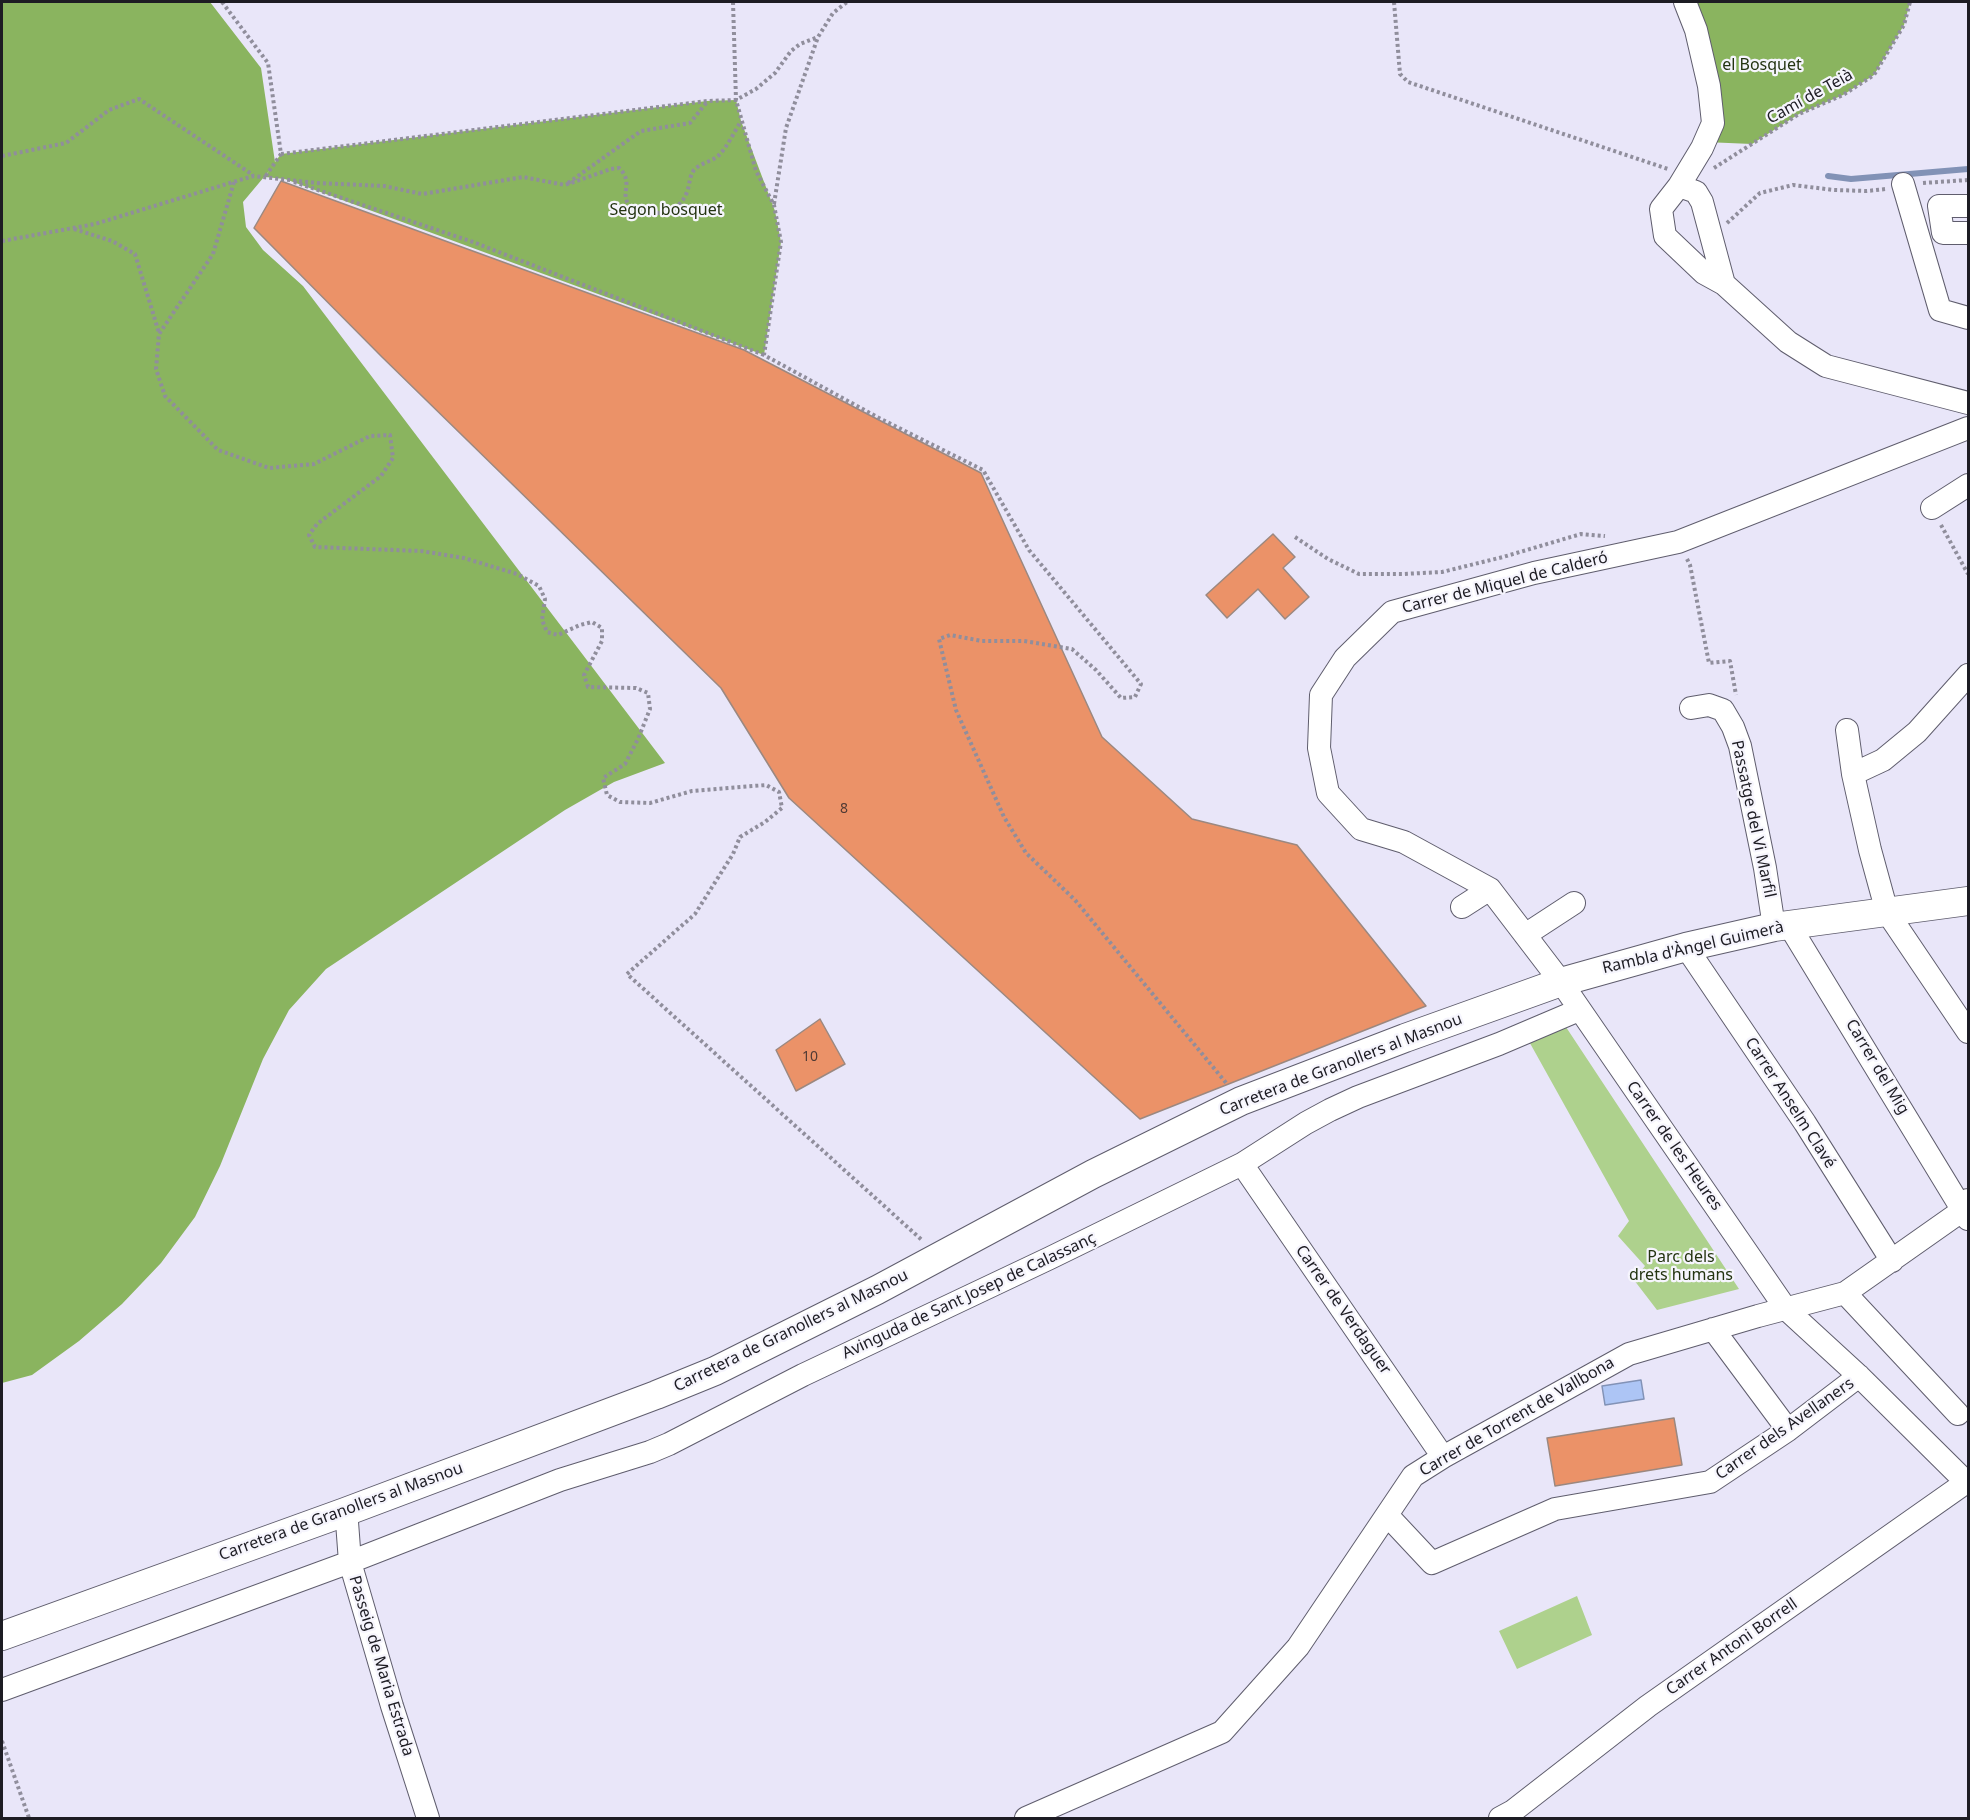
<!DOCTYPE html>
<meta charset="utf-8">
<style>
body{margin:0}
#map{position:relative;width:1970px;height:1820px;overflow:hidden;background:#e9e6f9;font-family:"Noto Sans",sans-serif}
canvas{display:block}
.frame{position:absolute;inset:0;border:3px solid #1d1c23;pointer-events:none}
</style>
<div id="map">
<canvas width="1970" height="1820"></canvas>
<div class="frame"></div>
</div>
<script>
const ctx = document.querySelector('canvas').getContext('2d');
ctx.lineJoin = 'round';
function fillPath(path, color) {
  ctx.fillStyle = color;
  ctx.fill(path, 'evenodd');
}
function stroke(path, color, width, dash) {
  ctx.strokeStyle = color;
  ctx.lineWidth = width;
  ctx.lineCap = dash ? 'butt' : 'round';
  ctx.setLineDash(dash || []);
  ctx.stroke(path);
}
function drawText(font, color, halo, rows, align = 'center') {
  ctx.font = font + ' "Noto Sans",sans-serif';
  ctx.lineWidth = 4.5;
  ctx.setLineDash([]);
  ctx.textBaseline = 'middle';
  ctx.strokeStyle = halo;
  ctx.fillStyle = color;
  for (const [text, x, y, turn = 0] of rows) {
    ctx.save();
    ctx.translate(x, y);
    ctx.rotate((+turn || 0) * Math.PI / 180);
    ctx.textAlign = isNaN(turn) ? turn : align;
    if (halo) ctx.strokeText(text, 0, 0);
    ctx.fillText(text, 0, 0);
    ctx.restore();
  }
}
fillPath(new Path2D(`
 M1562,1021l177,268 -82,21 -23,-30 11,-14 -27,-30 11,-15 -103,-185z
 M1577,1596l15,39 -75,34 -18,-38z`), '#aed18d');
fillPath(new Path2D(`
 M2,2h208l51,66 14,94 6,-8 426,-53 29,-1 5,21 34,90 6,31 -17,113 -479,-176 -20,-2 4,-6 -26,31 3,25 17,23 40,36 362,477 -51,19 -49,28 -239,159 -37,41 -26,49 -43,107 -25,51 -34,46 -39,41 -43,37 -47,34 -30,8z
 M1685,2h225l-6,23 -30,50 -31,20 -44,19 -47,30 -47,-2 -9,-112z`), '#8ab45f');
const water = new Path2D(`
 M1641,1380l3,19 -39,6 -3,-19z`);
fillPath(water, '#adc5f5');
stroke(water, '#8292b6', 1.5);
stroke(new Path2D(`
 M1828,176l23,3 117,-10`), '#8292b6', 6);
const building = new Path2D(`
 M281,181l463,169 237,123 121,264 90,82 105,26 129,161 -286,113 -351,-321 -68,-110 -339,-331 -128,-129z
 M1273,534l22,23 -12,11 26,29 -24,22 -27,-30 -31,29 -21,-23z
 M820,1019l25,45 -49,27 -20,-41z
 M1674,1418l8,47 -127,21 -8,-48z`);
fillPath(building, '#eb9268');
stroke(building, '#9b8880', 1.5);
const minor = new Path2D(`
 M1903,184l37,126 28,8
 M1679,186l23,-38 11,-25 -4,-37 -13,-56 -11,-28
 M1968,206h-29l4,27h25
 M1724,284l-22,-82 -6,-10 -17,-6 -18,23 4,27 39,37 20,11 64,58 38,24 142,37
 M1932,508l36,-23
 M1968,675l-51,57 -34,28 -30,14 17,76 17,62 81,120
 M1691,708l18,-3 14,5 10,17 7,19 25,122 9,59
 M1847,730l6,44
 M1462,907l28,-18
 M1789,925l179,294
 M1525,935l49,-32
 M1686,947l119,176 87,138
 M1242,1164l201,293
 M1845,1293l113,121
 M1713,1329l75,101
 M1967,1483l-108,-107 -73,-67 -225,-327 -71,-93 -86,-47 -43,-13 -33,-36 -9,-45 2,-53 24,-37 47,-46 142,-39 144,-31 290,-114
 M345,1512l2,10 3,40 42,144 36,112
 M1387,1515l45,48 123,-54 155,-27 78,-52 71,-54
 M2,1690l348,-128 210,-82 90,-28 19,-8 134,-69 247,-117 192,-94 64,-41 24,-13 28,-13 141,-53 80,-34
 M1026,1818l196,-86 76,-85 115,-171 30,-19 186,-103 129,-38 87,-23 118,-83 5,-10
 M1500,1818l13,-7 135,-105 320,-225`);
const major = new Path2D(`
 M2,1636l343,-124 311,-117 59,-24 162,-81 216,-116 148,-73 164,-63 156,-56 125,-35 88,-20 194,-26`);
stroke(minor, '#5f5d6d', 24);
stroke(major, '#5f5d6d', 30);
stroke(new Path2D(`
 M222,2l46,61 13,91 -16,23
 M733,2l3,98 20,-11 19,-16 16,-22 9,-7 18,-7
 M1394,2l6,72 8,8 260,87
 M281,154l426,-53 29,-1 20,71 18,34 7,37 -17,113 115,63 104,52 46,80 112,134 -6,13 -14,1 -25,-28 -24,-21 -48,-8h-42l-32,-6 -11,4 17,71 48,107 22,36 49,47 152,184
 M2,156l64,-13 43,-33 30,-11 114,76
 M1714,168l85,-54 44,-19 31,-20 30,-50 6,-23
 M234,182l-21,72 -54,80 -3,35 9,27 53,54 51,18 45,-4 56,-28 20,-1 3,23 -12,18 -64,48 -8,11 6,12 106,4 43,7 53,16 22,12 6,13 -3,21 5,12 11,3 22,-10 12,-3 10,6v13l-18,34 4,12 48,1 12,5 2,16 -12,30 -13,25 -22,14 4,17 13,7 30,1 42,-12 74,-6 13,7 3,16 -17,14 -25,15 -7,17 -38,60 -68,60 296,267
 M294,182l179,60 291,113
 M568,183l73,-52 49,-8 17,-21
 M1923,183l45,-3
 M774,204l12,-76 32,-91 15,-24 14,-11
 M1727,223l33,-30 33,-8 41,5 33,1 19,-2
 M74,229l38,12 23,13 24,79
 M2,241l93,-17 158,-48 64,7 67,3 38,8 101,-17 42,8 46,-16 8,-1c17,16 -3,27 14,41 6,5 14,5 22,4 14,0 27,-7 32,-21 3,-8 2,-15 7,-22 6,-7 17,-8 24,-14 8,-7 17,-25 23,-35
 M1941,525l27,49
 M1295,537l33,22 31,15h44l39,-2 61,-15 78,-23 24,2
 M1687,559l3,6 19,98 21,-2 6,34
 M2,1741l27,77`), '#908e9c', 4, [3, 3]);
stroke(minor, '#fff', 22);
stroke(major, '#fff', 28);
drawText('14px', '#503a34', null, [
 ["8",844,809],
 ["10",810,1057]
]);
drawText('16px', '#243411', '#f6f5fd', [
 ["el Bosquet",1762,65],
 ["Segon bosquet",666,210],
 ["Parc dels",1681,1257],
 ["drets humans",1681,1275]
]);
drawText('16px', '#1d1c23', '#f6f5fd', [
 ["Camí de Teià",1810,97,-29],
 ["Carrer de Miquel de Calderó",1505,583,-14],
 ["Passatge del Vi Marfil",1753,819,78],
 ["Rambla d'Àngel Guimerà",1693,948,-13],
 ["Carretera de Granollers al Masnou",1341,1065,-21],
 ["Carrer del Mig",1877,1067,59],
 ["Carrer Anselm Clavé",1790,1103,57],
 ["Carrer de les Heures",1674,1146,55],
 ["Avinguda de Sant Josep de Calassanç",969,1296,-25],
 ["Carrer de Verdaguer",1343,1310,55],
 ["Carretera de Granollers al Masnou",791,1331,-26],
 ["Carrer de Torrent de Vallbona",1517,1417,-30],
 ["Carrer dels Avellaners",1785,1429,-35],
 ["Carretera de Granollers al Masnou",341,1512,-20],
 ["Carrer Antoni Borrell",1732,1647,-35],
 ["Passeig de Maria Estrada",381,1666,73]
]);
</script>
